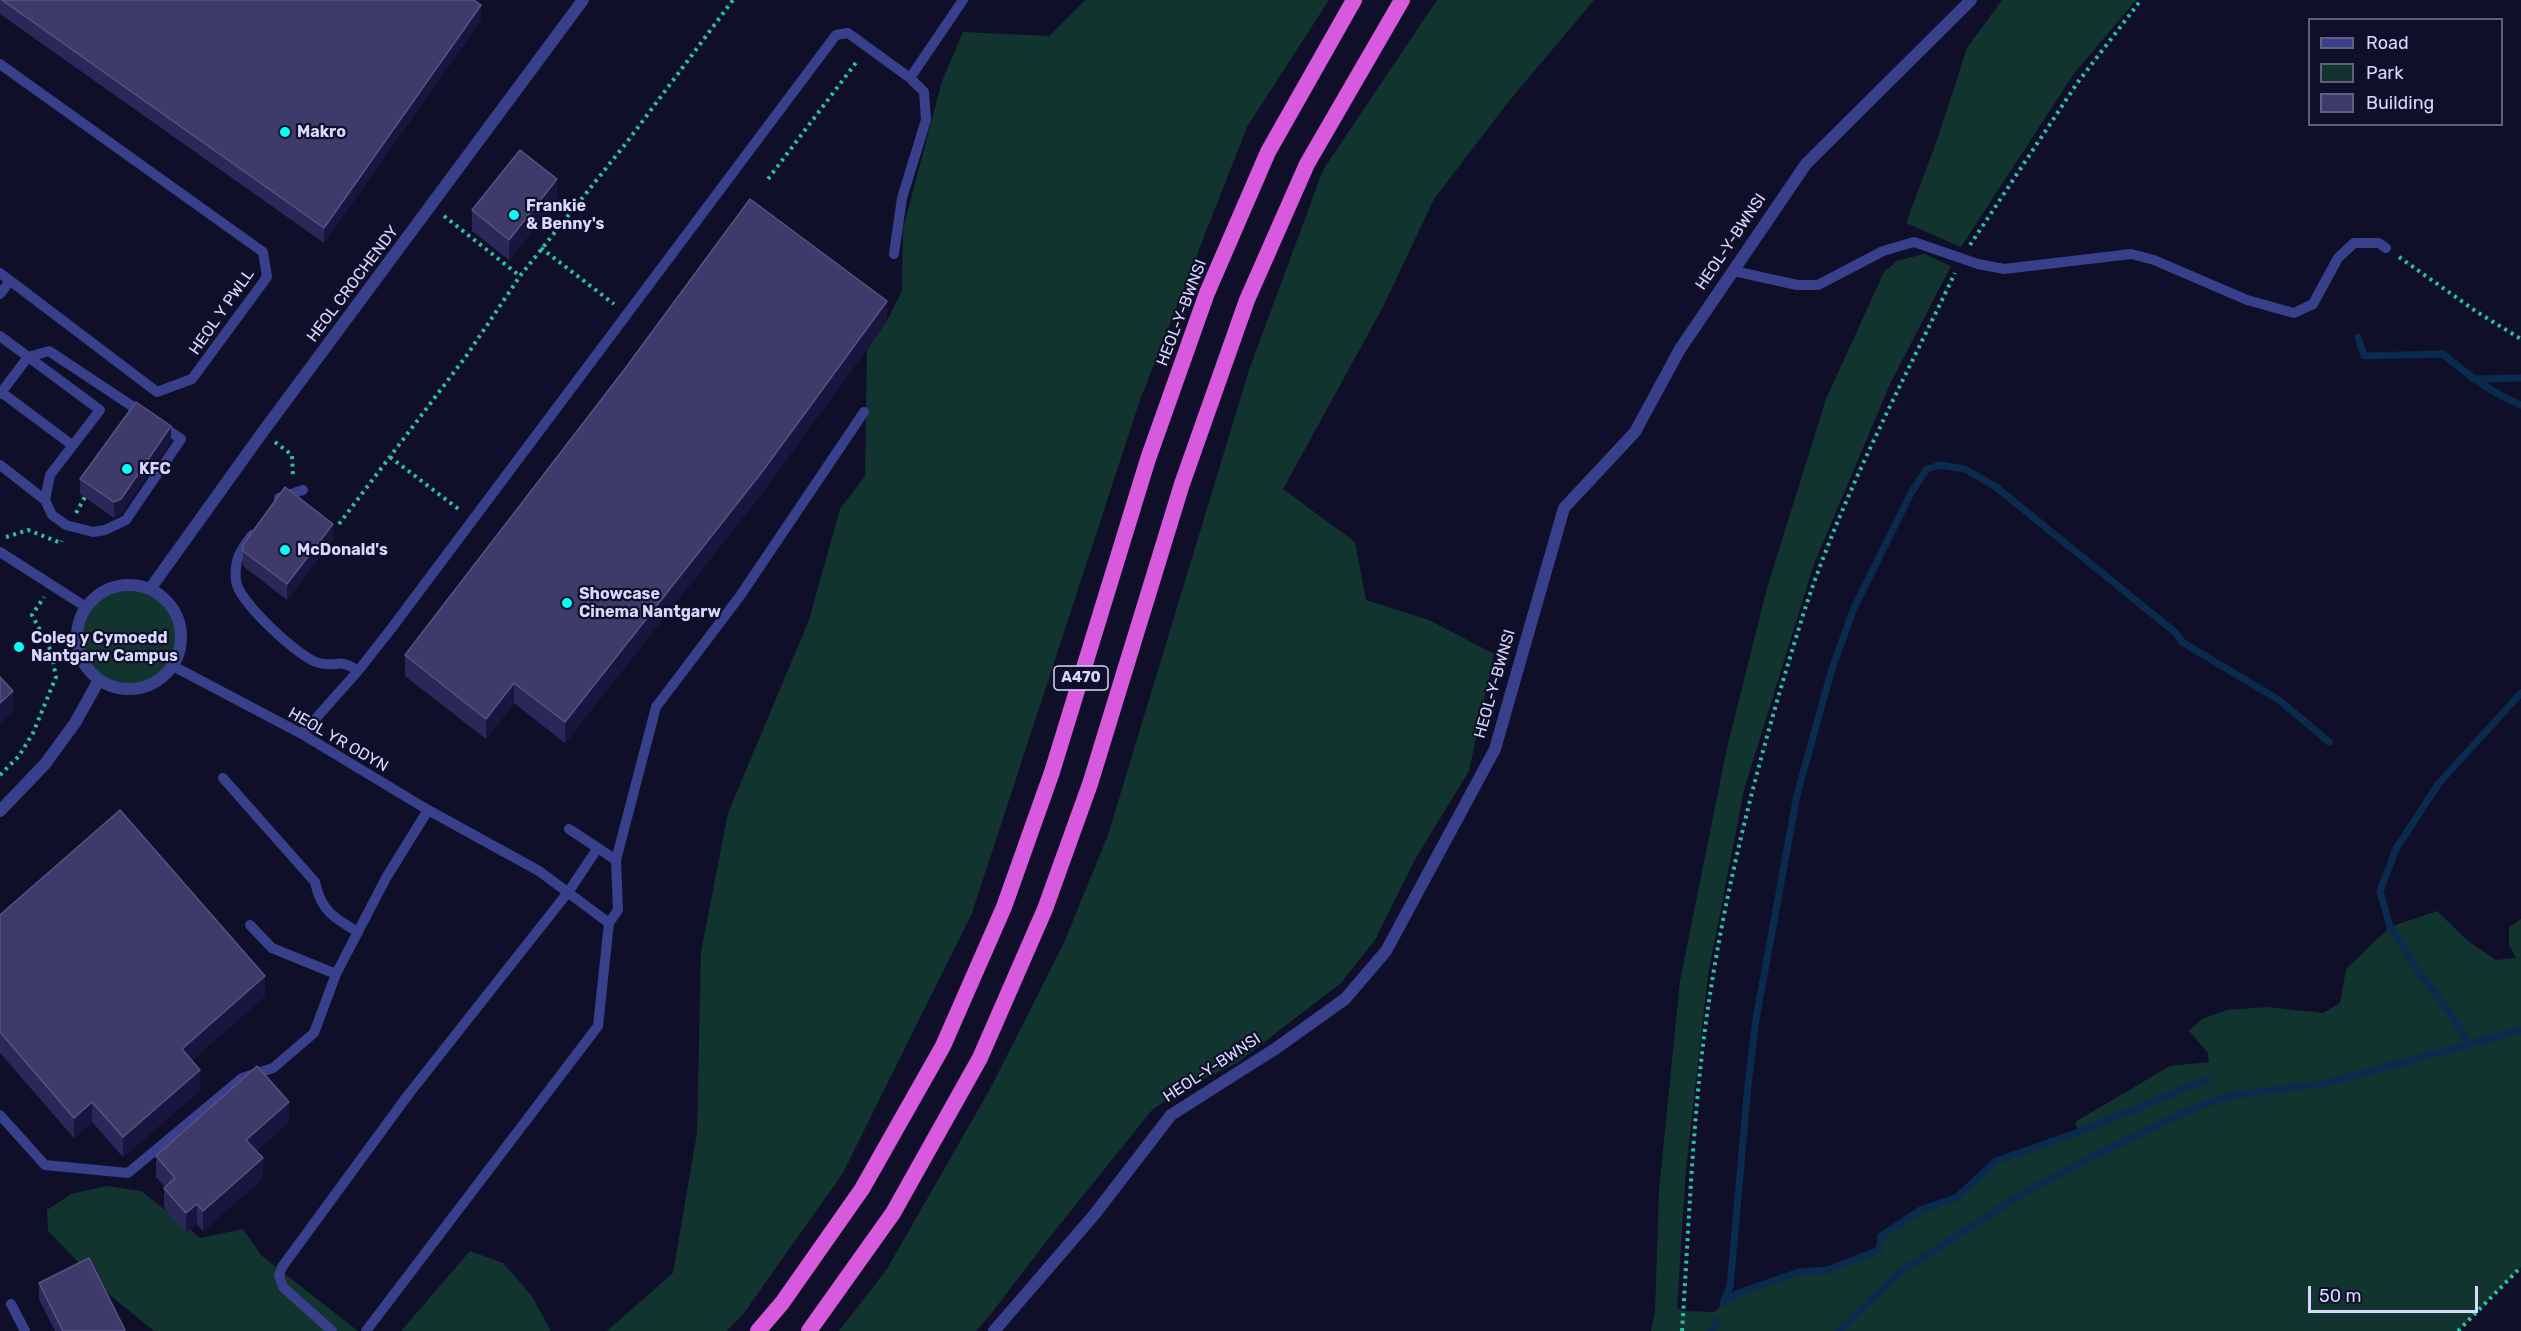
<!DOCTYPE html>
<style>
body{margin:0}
#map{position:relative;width:2521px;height:1331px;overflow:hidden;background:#100f2a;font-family:Rubik,sans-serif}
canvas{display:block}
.legend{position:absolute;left:2308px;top:18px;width:195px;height:108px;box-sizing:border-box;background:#100f2a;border:2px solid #605f7f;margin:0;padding:8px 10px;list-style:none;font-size:18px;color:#d8d8ff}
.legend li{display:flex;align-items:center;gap:12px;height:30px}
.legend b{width:30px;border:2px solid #605f7f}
.scale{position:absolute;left:2308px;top:1286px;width:170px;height:27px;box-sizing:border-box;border:3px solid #d8d8ff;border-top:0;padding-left:8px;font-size:18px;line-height:21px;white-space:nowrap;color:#d8d8ff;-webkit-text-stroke:4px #100f2a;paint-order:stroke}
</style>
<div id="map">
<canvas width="2521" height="1331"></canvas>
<ul class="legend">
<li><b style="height:8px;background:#383f8b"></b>Road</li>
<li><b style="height:16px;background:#12342e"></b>Park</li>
<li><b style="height:16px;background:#3e3a6a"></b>Building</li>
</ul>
<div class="scale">50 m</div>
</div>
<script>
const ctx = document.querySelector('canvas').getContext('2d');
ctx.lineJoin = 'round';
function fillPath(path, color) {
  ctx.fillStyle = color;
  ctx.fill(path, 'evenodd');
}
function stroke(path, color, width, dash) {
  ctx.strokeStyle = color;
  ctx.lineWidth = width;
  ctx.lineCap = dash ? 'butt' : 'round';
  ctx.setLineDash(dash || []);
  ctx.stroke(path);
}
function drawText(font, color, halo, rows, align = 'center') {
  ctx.font = font + ' Rubik,sans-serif';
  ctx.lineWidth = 4.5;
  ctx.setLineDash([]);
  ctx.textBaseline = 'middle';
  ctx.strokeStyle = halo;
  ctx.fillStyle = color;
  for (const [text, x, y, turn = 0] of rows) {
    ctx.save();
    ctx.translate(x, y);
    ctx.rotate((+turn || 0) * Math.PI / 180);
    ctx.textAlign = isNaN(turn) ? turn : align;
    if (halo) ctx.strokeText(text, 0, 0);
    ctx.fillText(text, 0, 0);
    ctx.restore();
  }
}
fillPath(new Path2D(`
 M1085,0h244l-82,127 -107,273 -168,513 -129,260 -99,140 -17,18h-120l66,-58 24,-140 4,-181 27,-139 81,-193 31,-111 25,-33 2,-126 20,-29 15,-30 1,-62 39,-148 21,-49 86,4z
 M1437,0h157l-85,101 -75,98 -51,108 -100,182 72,53 11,58 63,20 65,34 -25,117 -55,90 -39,79 -34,43 -104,80 -49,23 -36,24 -103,128 -59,77 -14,16h-137l48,-62 102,-178 74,-146 45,-110 141,-465 74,-200z
 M2002,0h134l-63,75 -112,172 -55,-24 30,-80 31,-95z
 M1924,254l27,12 -61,118 -76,180 -70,226 -36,185 -22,194 -9,139 7,3 31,1 8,-9 15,-10 61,-21 29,-2 51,-20 2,-14 41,-27 34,-11 40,-37 83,-29 -4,-10 95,-56 39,-4 -1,-9 -19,-22 13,-12 25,-9 41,-3 55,6 17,-10 6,-34 44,-42 47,-16 31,30 28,19 20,-2 -7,-13v-18l12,-8v348l-63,64h-807l4,-20 4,-120 21,-210 47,-233 40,-160 59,-189 58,-127 13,-11z
 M77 637a52 52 0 1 1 104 0a52 52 0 1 1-104 0Z
 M107,1186l34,5 59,47 43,-9 19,27 96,75h-204l-43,-35 -63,-65 -1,-21 24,-16z
 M470,1251l33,12 28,32 20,36h-150z`), '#12342e');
stroke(new Path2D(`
 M2358,337l6,19 79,-2c24,20 48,39 78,51
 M2473,379l48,-1
 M2469,1045l-20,-34 -29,-37 -30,-47 -10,-36 16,-42 43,-66 82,-90
 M1724,1302l14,-9 61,-21 29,-2 51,-20 2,-14 41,-27 34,-11 40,-37 83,-29 128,-53
 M1723,1303l7,-16 18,-202 8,-66 41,-224 34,-123 23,-64 57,-115 16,-24 13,-4 25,4 31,18 180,146 6,9 97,58 50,42
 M1711,1331l7,-10
 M1839,1331l58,-57 120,-77 74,-40 94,-45 42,-16 100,-13 194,-53`), '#0a2b4e', 7);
stroke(new Path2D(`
 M768,179l90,-119
 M444,216l76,60
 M1970,245l108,-163 63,-82
 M541,248l73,56
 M2399,257l78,55 44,27
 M275,442l17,13 1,22
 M390,457l71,54
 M76,513l9,-16
 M339,524l128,-169 53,-79 107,-134 106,-142
 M6,537l22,-7 33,13 1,-2
 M0,775l19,-19 14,-23 23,-56 -5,-26 -19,-36 12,-18
 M1682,1331c7,-103 10,-207 24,-309 19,-139 56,-276 98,-410 38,-117 98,-228 151,-339
 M2458,1331l63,-64`), '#2ac1a5', 4, [3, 4.5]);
stroke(new Path2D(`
 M0,64l263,188 4,25 -75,102 -35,13 -157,-119
 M894,254l8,-56 24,-78 -2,-28 -14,-14
 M1734,271l63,14h21l65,-34 31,-9 64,22 26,5 127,-15 23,6 93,40 47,13 19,-9 25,-46 16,-15h25l7,5
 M0,294l10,-13
 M0,336l100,74 -50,65 -5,25
 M1,392l71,53
 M0,394l28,-37 21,-6 95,63
 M0,465l45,35 7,15 14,10 27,7 12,-2 21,-10 55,-81 -22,-15
 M279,498l24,-8
 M252,535c-12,16 -18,24 -16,46 2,20 63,77 83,82 19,5 19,-6 39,8
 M0,552l86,55
 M173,666l129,68 126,76 111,61 70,52
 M302,734l56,-63 33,-42 445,-594 12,-2 62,45 53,-78
 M223,778l92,104c6,29 19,36 43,50
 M569,829l47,31
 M250,925l22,23 64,26
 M0,1115l45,50 83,8 114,-95 31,-10 41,-35 22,-59 50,-96 42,-68
 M11,1304l14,27
 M332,1331l-49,-44 -4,-12 3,-8 126,-172 161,-204 28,-42
 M366,1331l232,-305 11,-103 9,-13 -2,-50 40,-153 84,-111 124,-184`), '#383f8b', 10);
stroke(new Path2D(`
 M77 637a52 52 0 1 1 104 0a52 52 0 1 1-104 0Z
 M150,589l112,-156 321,-433
 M0,811l45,-47 30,-41 24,-43
 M994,1331l100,-116 77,-100 104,-66 70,-50 41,-48 109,-202 69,-241 71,-76 45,-83 126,-185 165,-164`), '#383f8b', 12);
stroke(new Path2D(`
 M758,1331l24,-28 80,-114 81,-143 61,-139 48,-135 96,-313 59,-166 61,-141 86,-152
 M809,1331l84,-118 87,-155 65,-149 45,-125 92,-300 65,-184 60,-136 95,-164`), '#d759dd', 16);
fillPath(new Path2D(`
 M0,0h474l7,20 -157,223 -324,-229z
 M557,200l-48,60 -37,-29v-21z
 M887,321l-125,172 -197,250 -51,-40 -28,36 -81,-63v-21z
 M171,441l-50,73 -7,4 -34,-24v-15z
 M333,539l-46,61 -44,-34v-21z
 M0,915l265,81 -73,64 8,30 -77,67 -31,-35 -18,16 -74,-85z
 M289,1122l-33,29 7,27 -60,53 -6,-7 -11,9 -22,-25v-20l1,-1 -9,-10v-21z
 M39,1283l86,48h-70l-16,-32z`), '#2b2759');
fillPath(new Path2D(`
 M481,5v15l-157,223v-15z
 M557,179v21l-48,60v-20z
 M887,301v20l-125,172 -197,250v-21z
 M171,426v15l-50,73 -7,4v-16z
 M333,524v15l-46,61v-16z
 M514,683v20l-28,36v-20z
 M13,691v21l-13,11v-20z
 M265,976v20l-83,73v-20z
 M200,1070v20l-77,67v-20z
 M92,1102v20l-18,16v-20z
 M289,1102v20l-43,38v-20z
 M263,1158v20l-60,53v-20z
 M197,1204v20l-11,9v-20z`), '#18163e');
const building = new Path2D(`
 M2,0h472l7,5 -157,223z
 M520,150l37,29 -48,61 -37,-30z
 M750,199l137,102 -125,171 -197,250 -51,-39 -28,36 -81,-64 219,-285z
 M136,402l35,24 -50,73 -7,3 -34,-23z
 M285,487l48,37 -46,60 -44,-33v-6z
 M0,677l13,14 -13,12z
 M120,810l145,166 -83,73 18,21 -77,67 -31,-35 -18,16 -74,-86v-117z
 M257,1066l32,36 -43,38 17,18 -60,53 -6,-7 -11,9 -22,-25 11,-10 -19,-22z
 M89,1258l36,72 -1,1h-61l-24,-48z`);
fillPath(building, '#3e3a6a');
stroke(building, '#565382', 1.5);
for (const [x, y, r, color] of [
 [285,132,6,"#04fff8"],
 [514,215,6,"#04fff8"],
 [127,469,6,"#04fff8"],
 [285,550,6,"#04fff8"],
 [567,603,6,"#04fff8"],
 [19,647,6,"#04fff8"]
]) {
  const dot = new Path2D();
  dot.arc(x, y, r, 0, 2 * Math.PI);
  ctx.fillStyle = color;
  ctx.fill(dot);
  stroke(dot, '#100f2a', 2);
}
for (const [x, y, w] of [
 [1081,678,54]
]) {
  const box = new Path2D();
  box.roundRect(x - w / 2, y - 12, w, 24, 4.5);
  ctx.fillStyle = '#100f2a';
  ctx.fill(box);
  stroke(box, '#d8d8ff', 1.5);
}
drawText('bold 15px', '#d8d8ff', null, [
 ["A470",1081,678]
]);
drawText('bold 16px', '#d8d8ff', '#100f2a', [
 ["Makro",297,132],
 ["Frankie",526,206],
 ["& Benny's",526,224],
 ["KFC",139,469],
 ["McDonald's",297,550],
 ["Showcase",579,594],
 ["Cinema Nantgarw",579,612],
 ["Coleg y Cymoedd",31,638],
 ["Nantgarw Campus",31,656]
], 'left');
drawText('16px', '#d8d8ff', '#100f2a', [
 ["HEOL-Y-BWNSI",1731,242,-56],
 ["HEOL CROCHENDY",353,284,-53],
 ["HEOL Y PWLL",222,312,-55],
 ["HEOL-Y-BWNSI",1182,313,-69],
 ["HEOL-Y-BWNSI",1495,684,-74],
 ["HEOL YR ODYN",338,740,30],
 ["HEOL-Y-BWNSI",1212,1068,-33]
]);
</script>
